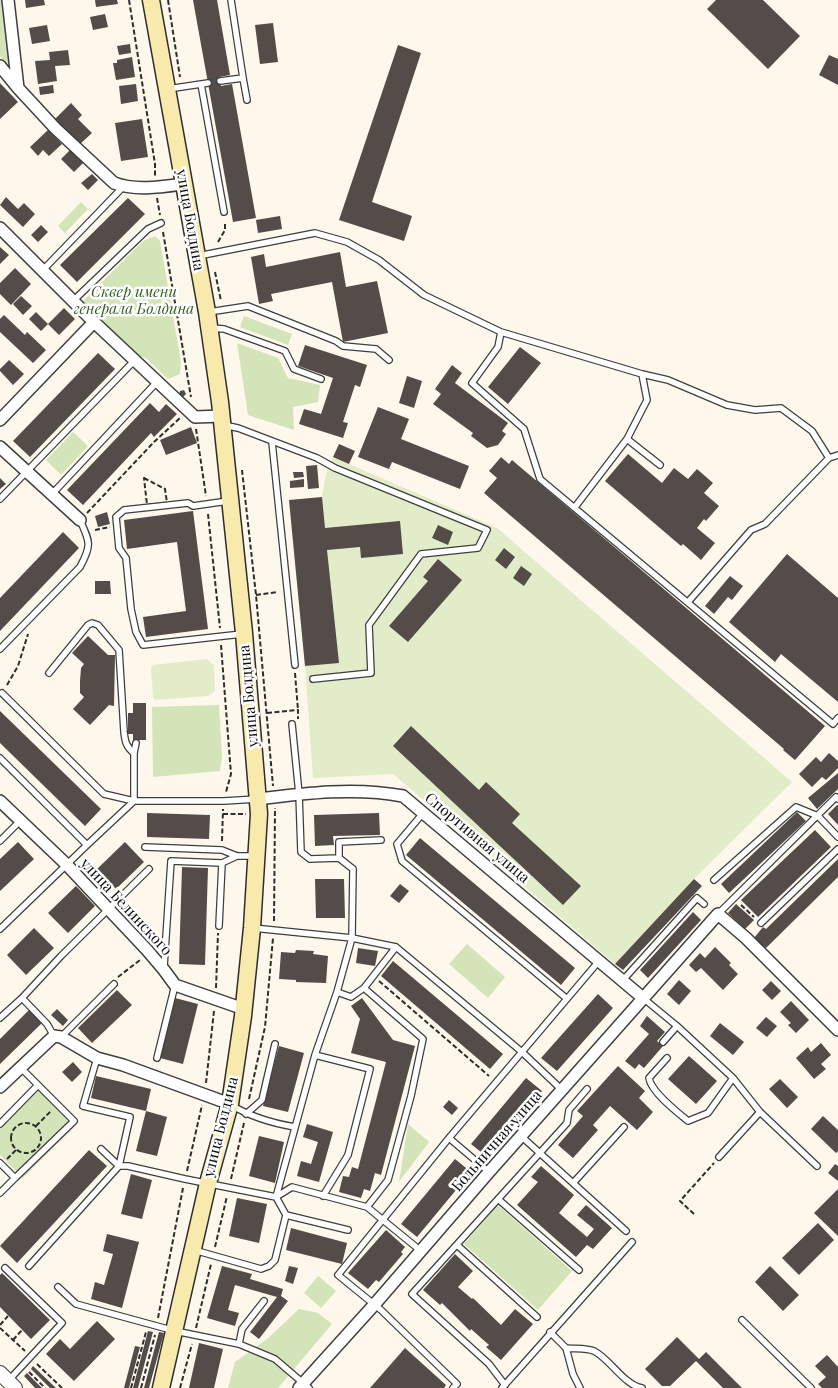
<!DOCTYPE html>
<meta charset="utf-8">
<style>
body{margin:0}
canvas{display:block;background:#fdf8eb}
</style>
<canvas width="838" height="1388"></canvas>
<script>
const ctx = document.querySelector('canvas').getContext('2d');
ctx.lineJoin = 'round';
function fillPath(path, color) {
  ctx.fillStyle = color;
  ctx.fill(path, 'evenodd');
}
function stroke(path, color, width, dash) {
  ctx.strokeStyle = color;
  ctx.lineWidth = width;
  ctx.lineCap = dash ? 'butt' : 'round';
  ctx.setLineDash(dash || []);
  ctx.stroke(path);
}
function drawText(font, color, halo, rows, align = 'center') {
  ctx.font = font + ' "Playfair Display",serif';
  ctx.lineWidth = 5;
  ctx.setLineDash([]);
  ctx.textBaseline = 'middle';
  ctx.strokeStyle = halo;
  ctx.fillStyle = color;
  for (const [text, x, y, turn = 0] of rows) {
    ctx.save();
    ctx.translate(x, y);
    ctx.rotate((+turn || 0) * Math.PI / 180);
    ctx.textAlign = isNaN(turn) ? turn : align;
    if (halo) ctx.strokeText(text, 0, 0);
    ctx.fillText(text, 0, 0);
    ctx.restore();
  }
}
fillPath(new Path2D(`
 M0,0h2l9,66h-3l-8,-10z
 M81,202l7,7 -23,24 -7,-7z
 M155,236l5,5 21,121 -1,12 -12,5 -22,-21 -9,-2 -54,-55 60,-60z
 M244,316l48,18 -4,11 -48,-18z
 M237,343l41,15 10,20 32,7 -2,17 -25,5 1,23 -46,-15z
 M73,432l15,14 -27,29 -15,-15z
 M219,705l3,52 -2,14 -67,6 -1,-70z
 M467,944l38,33 -17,21 -39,-34z
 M37,1089l37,38 -51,51 -23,-23v-29z
 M408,1124l21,18 -30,40z
 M498,1205l74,66 -34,39 -74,-66z
 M318,1276l18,15 -15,17 -17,-15z
 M299,1309l19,4 14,11 -54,64h-50l7,-26 32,-23z`), '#d3e4b8');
fillPath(new Path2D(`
 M333,457l164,71 295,254 -98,97 -79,85 -222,-190 -80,4 -8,-112 -16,-166 33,-3 4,-23z
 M207,659l7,6 1,26 -7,5 -53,4 -2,-4 -2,-28 2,-3z`), '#e3ecc9');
fillPath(new Path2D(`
 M25,0h19l1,5 -19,3z
 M95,0h22l1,4 -22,3z
 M193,0h24l13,75 -11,2 1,4 1,5 11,-2 24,134 -23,4z
 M716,0h47l37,36 -32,33 -61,-60z
 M105,14l3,13 -15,3 -3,-13z
 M273,23l5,39 -18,2 -5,-39z
 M47,25l3,16 -18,3 -3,-16z
 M130,44l1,9 -12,2 -2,-9z
 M398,45l23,8 -49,149 40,14 -8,25 -65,-21z
 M68,50l2,15 -15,1 2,15 -19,3 -3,-23 15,-1 -1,-8z
 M829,55l9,4v26l-19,-10z
 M132,57l3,20 -19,3 -3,-17h4v-3z
 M0,83l18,19 -18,17z
 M136,84l2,17 -17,3 -2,-18z
 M53,85l1,8 -14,2 -1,-8z
 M71,103l11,12 -4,4 14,14 -12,11 -25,-25z
 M142,119l6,38 -27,4 -6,-38z
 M48,130l14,14 -13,12 -6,-6 -5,6 -8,-9z
 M71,149l13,13 -10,10 -13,-13z
 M92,174l6,6 -10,10 -7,-7z
 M6,197l12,12 6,-6 11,11 -12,13 -23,-22z
 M128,198l17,16 -68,68 -17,-17z
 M280,216l2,13 -24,4 -2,-13z
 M41,225l7,7 -10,10 -7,-7z
 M0,247l9,8 -9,9z
 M340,252l6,35 31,-6 11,52 -45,9 -11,-60 -61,12 2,7 -14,3 -8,-47 13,-3 2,13z
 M15,268l16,16 -20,21 -11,-11v-11z
 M21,296l11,10 -9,9 -10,-11z
 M64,308l11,11 -16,16 -11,-11z
 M36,312l12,12 -7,7 -12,-12z
 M4,315l21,20 2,-3 19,18 -13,13 -33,-31v-13z
 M305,345l62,20 -7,22 -5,-2 -12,37 5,1 -5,15 -44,-14 5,-15 17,5 12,-36 -35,-12z
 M520,347l21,16 -33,41 -20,-17z
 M98,353l17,16 -85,88 -17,-16z
 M9,360l15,14 -11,11 -13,-14v-2z
 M452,365l10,8 -7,10 53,40 -6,8 4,3 -8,11 -11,3 -16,-12 2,-3 -40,-29 8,-10 -6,-5z
 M407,376l15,5 -8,27 -15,-5z
 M184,390l2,4 -3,3 -4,-2 1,-4z
 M150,403l9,9 7,-8 11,10 -23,23 -3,-4 -68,72 -16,-15z
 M378,407l31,12 -8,20 68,27 -9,23 -68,-27 -3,7 -31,-12z
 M191,427l6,16 -31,12 -6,-15z
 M339,444l16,7 -6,13 -16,-7z
 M628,454l34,29 12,-15 14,11 9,-10 16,14 -9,10 15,13 -13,15 -2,-2 -7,9 18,15 -14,17 -18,-16 -2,2 -76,-65z
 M501,457l8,7 3,-4 313,266 -30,34 -12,-10 1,-1 -300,-256 13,-15 -8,-7z
 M317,465l2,23 -11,1 -2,-23z
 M293,472h10l1,5 -10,1z
 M0,478l6,6 -6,5z
 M304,479v8l-14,1v-7z
 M322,497l3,31 75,-7 3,33 -42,4 -1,-11 -33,3 12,113 -34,3 -16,-166z
 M193,511l15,118 -62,8 -3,-20 43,-6 -9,-69 -50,7 -3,-29z
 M107,512l3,12 -12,3 -3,-11z
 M438,525l15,7 -5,13 -16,-7z
 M63,532l16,16 -79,83v-33z
 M504,548l11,9 -9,12 -11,-9z
 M787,554l51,44v104l-57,-48 -6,8 -46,-40z
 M438,559l24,21 -54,62 -19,-16 39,-45 -5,-4z
 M521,566l11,8 -8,12 -11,-8z
 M730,576l13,10 -11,14 -4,-3 -14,17 -9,-8z
 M95,581h15l1,13h-16z
 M88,636l20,19h7l-1,51 -5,-1 -19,20 -17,-16 11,-12 -4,-4v-12l1,-13 3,-4 -12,-11z
 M133,703h13v37h-13v-6h-5v-21h5z
 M0,711l101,98 -16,17 -85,-83z
 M411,726l68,64 7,-8 34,32 -8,9 69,63 -18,19 -170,-159z
 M829,753l9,8v7l-12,12 -4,-3 -10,10 -13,-13 17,-17 5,5z
 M838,773v16l-21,20 -9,-11z
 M837,805l1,1v19l-10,-11z
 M797,812l9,9 -77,72 -8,-9z
 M147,813l63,2 -1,24 -62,-2z
 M379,813l1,22 -47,1 1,9 -19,1 -1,-31z
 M815,830l16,17 -73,70 -17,-17z
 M420,838l155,130 -14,17 -155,-130z
 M18,842l16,17 -34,32v-32z
 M125,842l19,20 -28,27 -19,-20z
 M838,859v18l-72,71 -12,-10 9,-11 3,2z
 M182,867l26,1 -3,97 -26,-1z
 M315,879h29l1,39h-29z
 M694,879l8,7 -79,84 -8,-6z
 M400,884l9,7 -10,12 -9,-7z
 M76,886l19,20 -27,27 -20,-20z
 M736,904l18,16 -9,9 -17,-16z
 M693,912l8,8 -53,58 -8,-8z
 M34,928l20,20 -28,27 -19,-20z
 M715,947l16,16 -2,2 9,9 -15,16 -22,-22 -5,4 -7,-7 11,-12 5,5z
 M358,948l20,3 -3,15 -19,-3z
 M296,950l18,1 -1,3 15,2 -2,27 -30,-1v-2l-17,-1 2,-27 14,1z
 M393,961l110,93 -13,15 -109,-93z
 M679,980l12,11 -12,14 -12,-11z
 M771,981l10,10 -9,9 -10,-10z
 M117,990l15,15 -40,38 -14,-15z
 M598,994l15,14 -56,63 -16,-13z
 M175,998l23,6 -15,60 -23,-6z
 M362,998l31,42 22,6 -34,129 -6,-2 -5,18 -6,-2 -3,9 -22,-6 4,-16 6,1 3,-10 6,2 28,-107 -35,-9 9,-34 -9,-13z
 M791,1001l18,19 -13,13 -8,-8 3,-2 -11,-11z
 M57,1009l11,11 -5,6 -12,-11z
 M29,1010l13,13 -42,41v-25z
 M647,1016l18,16 -8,9 6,5 -19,22 -5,-4 -4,5 -10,-8 24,-27 -9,-8z
 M766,1017l11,9 -10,11 -11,-9z
 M720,1023l24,19 -11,13 -23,-19z
 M821,1043l10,12 -10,9 5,5 -12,10 -18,-21 12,-11 3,5z
 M279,1046l25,7 -16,59 -25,-6z
 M689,1056l28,25 -21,23 -28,-25z
 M73,1062l9,10 -10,10 -10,-10z
 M618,1066l27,25 -6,7 14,14 -16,18 -27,-24 -17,19 5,5 -25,28 -15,-13 25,-29 -6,-5z
 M96,1076l55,13 -5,22 -55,-13z
 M526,1078l16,13 -55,66 -16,-13z
 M780,1079l18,18 -11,11 -18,-19z
 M449,1100l9,8 -6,7 -9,-8z
 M146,1111l21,6 -10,39 -21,-5z
 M823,1116l15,14v21l-2,2 -25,-24z
 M307,1124l26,8 -14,50 -22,-6 4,-15 10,3 7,-22 -15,-5z
 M259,1136l25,6 -9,41 -26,-7z
 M89,1150l18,16 -90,97 -17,-17z
 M455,1159l16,13 -54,65 -16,-13z
 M835,1164l3,2v15l-10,-8z
 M541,1166l33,29 -15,18 28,24 7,-8 -17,-14 9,-10 26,23 -19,21 -6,-4 -11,12 -59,-52 21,-23 -7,-5z
 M131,1174l21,6 -10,39 -21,-5z
 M838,1189v47l-24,-23z
 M237,1198l30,6 -8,39 -30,-7z
 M818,1223l16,17 -35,35 -17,-17z
 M291,1228l56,15 -5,21 -56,-14z
 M386,1230l19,17 -4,5 2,2 -24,28 -3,-2 -8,9 -20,-16z
 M107,1234l32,8 -17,66 -31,-9 4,-17 9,3 9,-31 -10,-3z
 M455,1254l18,17 -15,16 14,12 1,-1 28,27 14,-16 18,15 -32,36 -15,-13 3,-2 -18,-16 -1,2 -28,-28 -2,2 -17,-15z
 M222,1266l30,8 -2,5 33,10 -2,7 7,5 -29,38 -9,-7 27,-35 -42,-12 -7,25 11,3 -4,13 -28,-8z
 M289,1266l9,2 -5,16 -8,-3z
 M770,1266l29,29 -16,16 -28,-29z
 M2,1273l48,47 -19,19 -31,-32v-32z
 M97,1321l18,18 -41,42 -28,-27 14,-15 10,10z
 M148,1331l5,1 -15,56h-5z
 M159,1332l5,1 -15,55h-5z
 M677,1337l22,22 7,-7 36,36h-19l-27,-27 -26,25h-8l-17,-17z
 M199,1343l24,6 -9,39h-25z
 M135,1346l5,1 -11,41h-5z
 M405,1348l41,37 -2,3h-74z
 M827,1355l11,12v21h-16l-4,-4 8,-7 -11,-11z
 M33,1366l23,22h-6l-19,-19z
 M27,1373l15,15h-7l-11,-12z`), '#534c49');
const service = new Path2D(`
 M243,78l4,22
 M220,81l23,-3 -12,-78
 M201,84l23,128
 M168,89l40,-6
 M198,256l117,-23 32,9 32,18 45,35 77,37 -3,15 -26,36 52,46 16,50 293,245 5,-6
 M42,271l81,-84
 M73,301l75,-72 13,-6
 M209,312l39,-6 88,35 7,5 33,3 13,11
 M211,328l13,1 61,22 9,18 27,10
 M501,332l141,42 5,26 -20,39 33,26
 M642,374l26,6 59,25 28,5 26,-2 31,23 17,27 -64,66 -14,6 -63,72
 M223,425l15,3 79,30 18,10 152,62 -9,18 -57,6 -52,71 2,48 -58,6
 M272,442l23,223
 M829,458l9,-3
 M52,494l105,-112
 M0,499l134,-138
 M228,501l-35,5 -5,-3 -64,7 -8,7 3,31 7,10 5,51 5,23 7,13 99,-11
 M575,507l52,-68
 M0,649l80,-82c12,-22 10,-25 0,-47
 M49,673l39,-48 4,-2 6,2 21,25 5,82c1,9 2,15 10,21v48h90l33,-2
 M292,724l7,70 2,58 9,7 29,-1v-16l42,-2
 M134,753l2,-10
 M0,758l87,87 47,-44 -30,-7 -102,-101
 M424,812l-27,32 5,17 164,137
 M0,841l21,-21
 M145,847l77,3 15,6h17
 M339,858l14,11 -1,69 44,9 126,105 40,38
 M714,880l82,-73 22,9 20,21
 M718,914l118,-117 2,2
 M761,923l77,-74
 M219,926l3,-63
 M253,928l99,10 -15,54
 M0,929l87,-84
 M164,967l7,-106 51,2 15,-7
 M623,980l74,-82 7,6
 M364,988l32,-41
 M22,998l25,26 7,12
 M643,998l34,28 -14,16
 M0,1018l22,-20 39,-42 88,-87
 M677,1026l56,52 27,34 57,54
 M61,1037l53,-53
 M97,1058l-14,48 47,11 -11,49 -18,-17
 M157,1058l18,-73
 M667,1058l-18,20c2,14 28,34 39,43l20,-8 25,-35
 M231,1105c20,12 40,18 64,22
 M246,1114l16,-14 13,-56
 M0,1124l38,-39
 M521,1136l105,95
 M449,1138l40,34
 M719,1157l41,-45
 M0,1163l15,15 -15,15
 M15,1178l59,-57 -53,-53
 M574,1182l50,-55
 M323,1196l25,-41 22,-86 -55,-14 22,-63 14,5 13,-9 59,51 -12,57 -23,84 -21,27
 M498,1199l81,71
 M286,1215l-10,-18 39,-142
 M457,1245l80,72
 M194,1250l67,19 8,-3 6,-6 11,-45 62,15
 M29,1266l90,-100h9l57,13 91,18 16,-10 75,20 54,44
 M5,1268l57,55 -54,58
 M58,1287l18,17 99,27 64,13 36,15 34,29
 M742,1320l69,68
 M550,1332l16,16 7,26 7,14
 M239,1344l3,-15 22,-28
 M566,1348c8,1 21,0 28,3 16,8 30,34 48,37
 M505,1385l-16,-21 -77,-70 155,-171 2,-13 18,-21
 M453,1388l4,-4 -76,-74 -43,-35 111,-137 150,-177
 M502,1388l130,-146`);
const minor = new Path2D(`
 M8,0l10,88 37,40 59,55c21,8 47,4 69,1
 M0,66l18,22
 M0,228l94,94 101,95 27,-1
 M0,420l94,-98
 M0,447l80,73
 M258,799c48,-6 98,-12 145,-3l240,202
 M0,801l66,63 81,86 17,20 11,15 69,24
 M0,1087l54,-51 7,1 36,21 26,7 107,39
 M299,1388l75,-83 115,-133 229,-258 28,24 92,92`);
const tertiary = new Path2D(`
 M0,1373l15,15`);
const secondary = new Path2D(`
 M151,0l56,312 13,90 24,231 15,181 -7,114 -9,88 -13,88 -22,79 -47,205`);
stroke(service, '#3e3e3e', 8);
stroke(minor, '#3e3e3e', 14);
stroke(tertiary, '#3e3e3e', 16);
stroke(secondary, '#2d2d2d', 19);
stroke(new Path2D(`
 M129,0l26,164v12
 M168,0l12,77
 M157,198l3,17
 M163,232l28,165
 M218,242l7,-12v-8
 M215,272l6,29
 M196,429l10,67
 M242,470l14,125 17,191
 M144,478l21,11 2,14 -20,2z
 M87,513l67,-71 26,-24
 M208,514l12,114
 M95,530l15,-3
 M256,595l22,-3
 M221,645l10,129 -5,18
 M295,673l3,37
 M7,685l11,-19 10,-32
 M267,713l31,-3v9
 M223,814h23
 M222,841l1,-32
 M741,905l13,12
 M274,921l1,-113
 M118,977l22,-17
 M379,981l110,95
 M216,988l2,-55
 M206,1083l8,-72
 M249,1099l16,-72 8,-89
 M11 1138a15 15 0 1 1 30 0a15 15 0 1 1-30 0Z
 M36,1126l16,-16
 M7,1159l9,-9
 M187,1171l15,-66
 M231,1179l13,-56
 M694,1214l-14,-13 34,-38
 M215,1247l12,-51
 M158,1318l25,-130
 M0,1325l8,-9
 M0,1328l25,23
 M196,1328l15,-64
 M13,1340l9,-10
 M37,1364l25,24
 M29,1372l16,16
 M131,1388l15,-56
 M141,1388l14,-53
 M180,1388l12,-44`), '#2d2d2d', 2, [5, 2.5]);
stroke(service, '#fff', 5.5);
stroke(minor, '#fff', 11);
stroke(tertiary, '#fff', 14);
stroke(secondary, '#f8e9ac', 16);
drawText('15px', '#0b0b0b', '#fff', [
 ["улица Болдина",190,220,80],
 ["улица Болдина",249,696,-95],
 ["Спортивная улица",477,838,40],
 ["улица Белинского",126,907,47],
 ["улица Болдина",221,1127,-76],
 ["Больничная улица",497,1141,-49]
]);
drawText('italic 15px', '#335c22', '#fff', [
 ["Сквер имени",134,292],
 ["генерала Болдина",134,309]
]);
</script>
